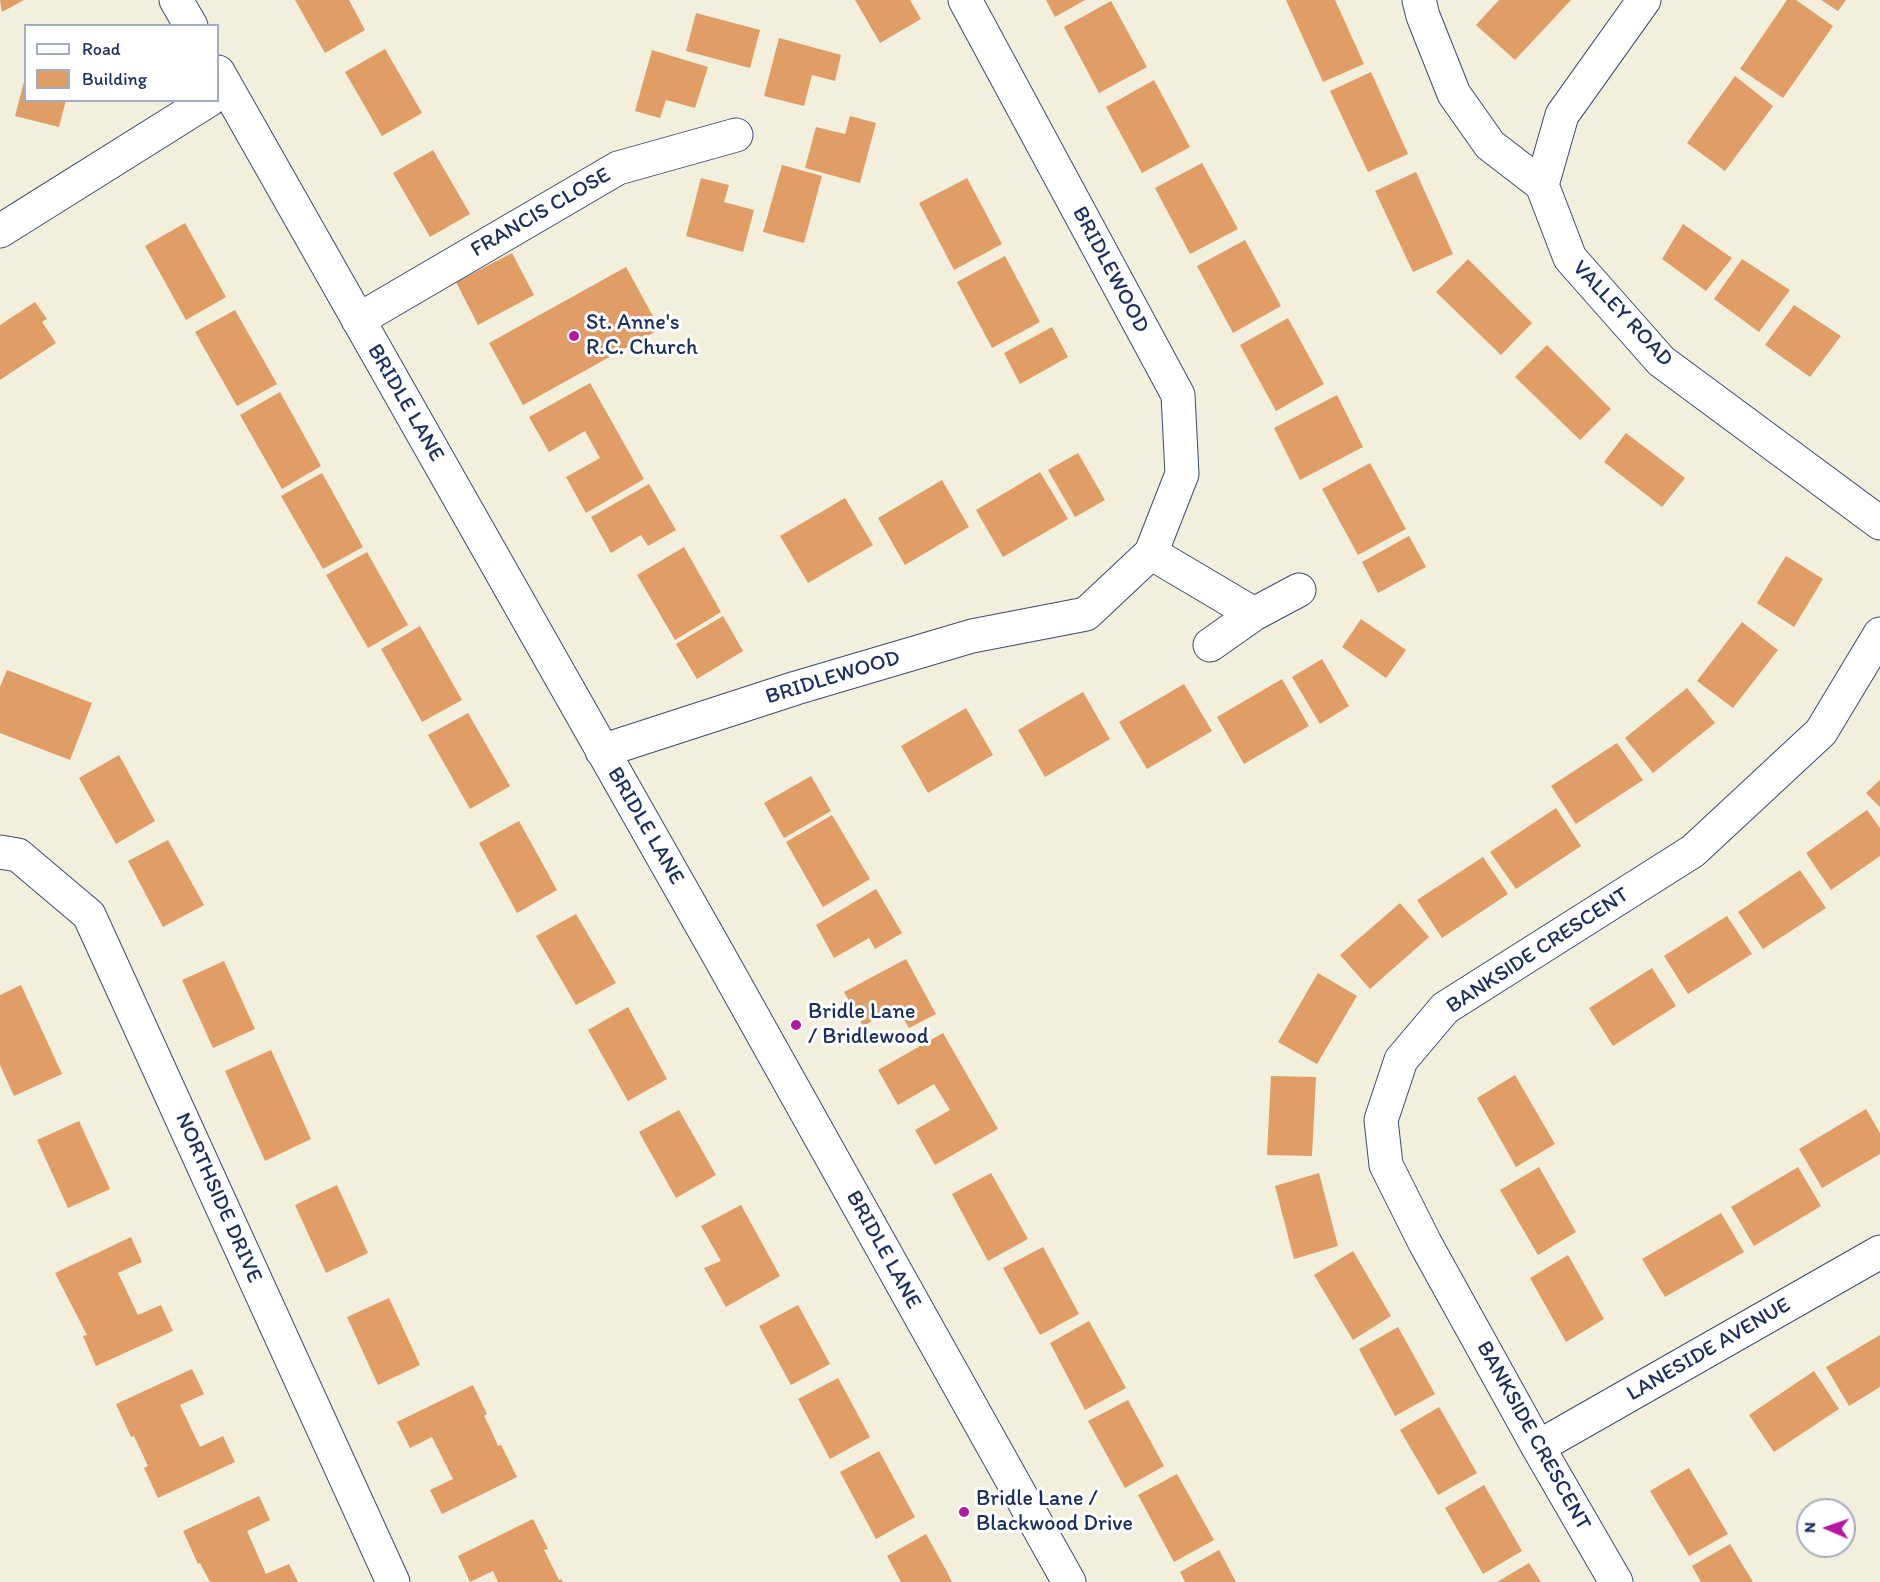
<!DOCTYPE html>
<style>
body{margin:0}
#map{position:relative;width:1880px;height:1582px;overflow:hidden;background:#f2efdc;font-family:Itim,sans-serif}
canvas{display:block}
.legend{position:absolute;left:24px;top:24px;width:195px;height:78px;box-sizing:border-box;background:#fff;border:2px solid #a4acbf;margin:0;padding:8px 10px;list-style:none;font-size:18px;color:#1b2f5e}
.legend li{display:flex;align-items:center;gap:12px;height:30px}
.legend b{width:30px;border:2px solid #a4acbf}
.north{position:absolute;left:1796px;top:1498px;width:60px;height:60px;box-sizing:border-box;background:#fff;border:2px solid #a4acbf;border-radius:50%;rotate:272deg;font-size:16px;font-weight:700;line-height:24px;text-align:center;color:#1b2f5e}
.north::after{content:'';display:block;margin:auto;width:21px;height:27px;background:#b5179e;clip-path:polygon(50% 0,100% 100%,50% 72%,0 100%)}
</style>
<div id="map">
<canvas width="1880" height="1582"></canvas>
<ul class="legend">
<li><b style="height:8px;background:#fff"></b>Road</li>
<li><b style="height:16px;background:#e09d65"></b>Building</li>
</ul>
<div class="north">N</div>
</div>
<script>
const ctx = document.querySelector('canvas').getContext('2d');
ctx.lineJoin = 'round';
function fillPath(path, color) {
  ctx.fillStyle = color;
  ctx.fill(path, 'evenodd');
}
function stroke(path, color, width, dash) {
  ctx.strokeStyle = color;
  ctx.lineWidth = width;
  ctx.lineCap = dash ? 'butt' : 'round';
  ctx.setLineDash(dash || []);
  ctx.stroke(path);
}
function drawText(font, color, halo, rows, align = 'center') {
  ctx.font = font + ' Itim,sans-serif';
  ctx.lineWidth = 6;
  ctx.setLineDash([]);
  ctx.textBaseline = 'middle';
  ctx.strokeStyle = halo;
  ctx.fillStyle = color;
  for (const [text, x, y, turn = 0] of rows) {
    ctx.save();
    ctx.translate(x, y);
    ctx.rotate((+turn || 0) * Math.PI / 180);
    ctx.textAlign = isNaN(turn) ? turn : align;
    if (halo) ctx.strokeText(text, 0, 0);
    ctx.fillText(text, 0, 0);
    ctx.restore();
  }
}
fillPath(new Path2D(`
 M0,0h24l-22,12z
 M295,0h54l16,30 -40,23z
 M855,0h55l11,19 -41,24z
 M1046,0h39l-30,17z
 M1286,0h49l29,64 -41,18z
 M1499,0h72l-56,60 -39,-35z
 M1787,0h9l37,26 -50,72 -43,-29z
 M1821,0h25l-8,11z
 M1111,1l36,66 -48,26 -35,-66z
 M696,13l64,17 -10,38 -64,-17z
 M779,38l62,17 -6,26 -23,-6 -8,31 -40,-10z
 M385,49l37,64 -40,23 -37,-64z
 M652,50l56,17 -13,41 -29,-8 -6,18 -25,-7z
 M1371,72l37,82 -40,18 -38,-81z
 M1735,76l38,30 -48,65 -38,-28z
 M25,78l1,22h40l-7,27 -44,-11z
 M1154,80l36,67 -48,26 -36,-66z
 M850,116l26,7 -16,60 -55,-15 11,-41 29,7z
 M433,150l37,64 -40,23 -37,-64z
 M1202,163l36,66 -48,25 -35,-66z
 M782,165l40,11 -18,67 -41,-11z
 M1416,172l37,82 -40,18 -38,-81z
 M701,178l28,7 -5,17 30,8 -11,42 -57,-16z
 M967,178l35,66 -48,26 -35,-67z
 M185,223l41,74 -40,23 -41,-74z
 M1683,224l49,34 -26,33 -44,-32z
 M1245,240l36,66 -48,27 -36,-67z
 M512,253l22,42 -56,30 -22,-43z
 M1005,256l35,66 -48,26 -35,-66z
 M1468,259l64,64 -31,32 -65,-63z
 M1742,259l48,31 -31,42 -45,-33z
 M626,267l34,62 -137,76 -34,-62z
 M35,302l12,17 -5,3 14,21 -56,37v-55z
 M1794,305l47,31 -31,41 -45,-32z
 M235,310l42,74 -40,22 -42,-74z
 M1288,318l36,66 -48,27 -36,-66z
 M1052,327l16,30 -48,27 -16,-31z
 M1547,345l64,64 -31,31 -65,-63z
 M590,383l54,96 -58,34 -20,-36 34,-19 -9,-16 -6,-11 -36,21 -20,-35z
 M280,392l41,74 -39,23 -42,-74z
 M1337,395l26,52 -63,33 -26,-52z
 M1626,433l59,45 -23,29 -58,-45z
 M1078,453l27,47 -30,17 -27,-47z
 M1370,463l36,66 -48,26 -36,-66z
 M1040,472l28,47 -65,38 -27,-47z
 M322,473l41,74 -40,22 -42,-73z
 M942,480l27,47 -64,38 -27,-47z
 M649,484l27,46 -28,16 -7,-11 -30,18 -20,-36z
 M845,498l28,47 -65,38 -28,-47z
 M1409,536l17,31 -48,26 -16,-31z
 M684,547l37,65 -46,28 -38,-65z
 M367,552l41,73 -40,23 -42,-73z
 M1786,556l37,23 -29,48 -37,-24z
 M723,616l20,35 -46,28 -21,-35z
 M1361,619l45,31 -20,28 -44,-31z
 M1742,622l36,28 -45,58 -36,-27z
 M420,626l42,74 -40,22 -41,-73z
 M1322,659l27,47 -29,18 -28,-47z
 M7,670l85,33 -22,57 -70,-27v-46z
 M1282,679l27,47 -65,38 -27,-47z
 M1184,684l28,47 -65,38 -28,-47z
 M1687,688l28,35 -62,50 -28,-35z
 M1083,692l27,47 -65,38 -27,-47z
 M966,708l27,47 -65,38 -27,-47z
 M468,713l42,73 -40,23 -42,-74z
 M1617,743l26,37 -67,44 -25,-38z
 M119,755l36,66 -39,23 -37,-66z
 M811,776l20,35 -47,27 -20,-35z
 M1880,780v27l-14,-14z
 M1556,808l25,38 -65,43 -26,-37z
 M1867,810l13,18v28l-49,34 -25,-37z
 M832,815l38,64 -47,28 -37,-65z
 M519,821l38,69 -40,23 -38,-70z
 M168,840l36,65 -41,22 -35,-66z
 M1483,857l25,37 -66,44 -25,-38z
 M1800,870l26,38 -63,41 -25,-37z
 M876,889l26,44 -27,16 -6,-11 -35,20 -18,-33z
 M1400,903l29,34 -59,52 -30,-34z
 M576,914l40,69 -40,22 -40,-69z
 M1727,916l25,38 -64,40 -24,-38z
 M906,959l30,55 -27,14 -12,-20 -34,18 -19,-34z
 M224,961l31,68 -42,19 -31,-68z
 M1652,968l24,38 -63,40 -24,-38z
 M1318,973l39,23 -40,68 -39,-22z
 M21,985l41,89 -48,22 -14,-31v-70z
 M628,1007l39,72 -39,22 -40,-71z
 M943,1033l55,96 -63,36 -20,-35 35,-20 -16,-26 -36,21 -20,-35z
 M271,1050l40,89 -46,22 -40,-90z
 M1515,1075l40,69 -39,23 -39,-69z
 M1271,1076l45,1 -4,79 -45,-1z
 M1866,1109l14,24v21l-58,34 -23,-39z
 M679,1110l37,65 -40,23 -37,-66z
 M79,1121l31,68 -42,19 -31,-68z
 M1539,1167l37,65 -38,23 -38,-65z
 M1798,1167l23,39 -67,40 -23,-39z
 M991,1173l37,66 -40,22 -36,-67z
 M1319,1173l19,73 -44,13 -19,-73z
 M337,1185l31,68 -42,20 -31,-68z
 M741,1205l39,71 -54,31 -22,-39 17,-7 -20,-35z
 M1721,1213l23,39 -79,45 -23,-38z
 M131,1237l11,25 -24,11 20,42 23,-10 12,26 -77,35 -13,-30 4,-1 -32,-62z
 M1043,1247l36,67 -39,21 -37,-67z
 M1353,1251l38,65 -38,24 -39,-65z
 M1568,1255l36,64 -38,23 -36,-64z
 M389,1298l31,67 -42,20 -31,-68z
 M798,1305l32,59 -39,21 -32,-59z
 M1089,1321l37,67 -41,22 -35,-67z
 M1398,1327l37,67 -40,22 -36,-67z
 M1880,1335v52l-31,19 -23,-39z
 M192,1369l12,25 -24,11 20,42 23,-11 12,26 -77,36 -14,-30 4,-2 -14,-30 -3,1 -15,-33z
 M1814,1371l25,38 -65,43 -25,-37z
 M838,1378l32,59 -40,22 -32,-60z
 M473,1385l14,29 -3,2 7,14 7,16 3,-1 16,32 -75,37 -12,-24 23,-11 -21,-42 -22,11 -13,-26z
 M1128,1400l36,66 -39,22 -37,-67z
 M1439,1407l38,66 -39,22 -38,-65z
 M879,1451l36,66 -39,22 -36,-67z
 M1689,1468l39,66 -39,22 -39,-65z
 M1177,1474l37,66 -40,22 -36,-67z
 M1484,1485l38,66 -39,23 -38,-66z
 M259,1496l11,24 -23,11 19,43 23,-10 9,18h-88l-10,-19 -2,1 -15,-33z
 M533,1519l15,30 -4,1 15,30 2,-1 2,3h-65l-5,-11 -23,11 -12,-26z
 M926,1534l20,36 6,12h-51l-14,-26z
 M1730,1544l23,38h-52l-9,-16z
 M1219,1550l17,32h-51l-5,-10z
 M1529,1563l12,19h-44z`), '#e09d65');
const minor = new Path2D(`
 M176,0l15,26
 M1419,0l4,16 31,78 36,51 52,40
 M1644,0l-82,115 -20,70 28,73 91,103 219,162
 M218,72l500,882 351,628
 M0,231l209,-131
 M358,320l260,-152 118,-33
 M1151,553l103,61
 M1210,645l44,-31 45,-24
 M602,751l194,-63 176,-52 114,-22 65,-61 31,-79 -4,-79 -213,-395
 M0,852l18,3 71,60 304,667
 M1538,1447l342,-195
 M1616,1582l-78,-135 -113,-204 -39,-78 -5,-45 20,-60 44,-52 248,-157 128,-119 59,-98`);
stroke(minor, '#3b4c71', 35);
stroke(minor, '#fff', 33);
for (const [x, y, r, color] of [
 [574,336,6,"#b5179e"],
 [796,1025,6,"#b5179e"],
 [964,1512,6,"#b5179e"]
]) {
  const dot = new Path2D();
  dot.arc(x, y, r, 0, 2 * Math.PI);
  ctx.fillStyle = color;
  ctx.fill(dot);
  stroke(dot, '#fff', 2);
}
drawText('22px', '#1b2f5e', '#fff', [
 ["FRANCIS CLOSE",541,213,-30],
 ["BRIDLEWOOD",1110,270,62],
 ["VALLEY ROAD",1622,314,47],
 ["BRIDLE LANE",405,403,60],
 ["BRIDLEWOOD",833,678,-17],
 ["BRIDLE LANE",645,826,60],
 ["BANKSIDE CRESCENT",1538,951,-33],
 ["NORTHSIDE DRIVE",218,1198,66],
 ["BRIDLE LANE",883,1250,61],
 ["LANESIDE AVENUE",1709,1350,-30],
 ["BANKSIDE CRESCENT",1533,1436,61]
]);
drawText('22px', '#1b2f5e', '#fff', [
 ["St. Anne's",586,323],
 ["R.C. Church",586,348],
 ["Bridle Lane",808,1012],
 ["/ Bridlewood",808,1037],
 ["Bridle Lane /",976,1499],
 ["Blackwood Drive",976,1524]
], 'left');
</script>
